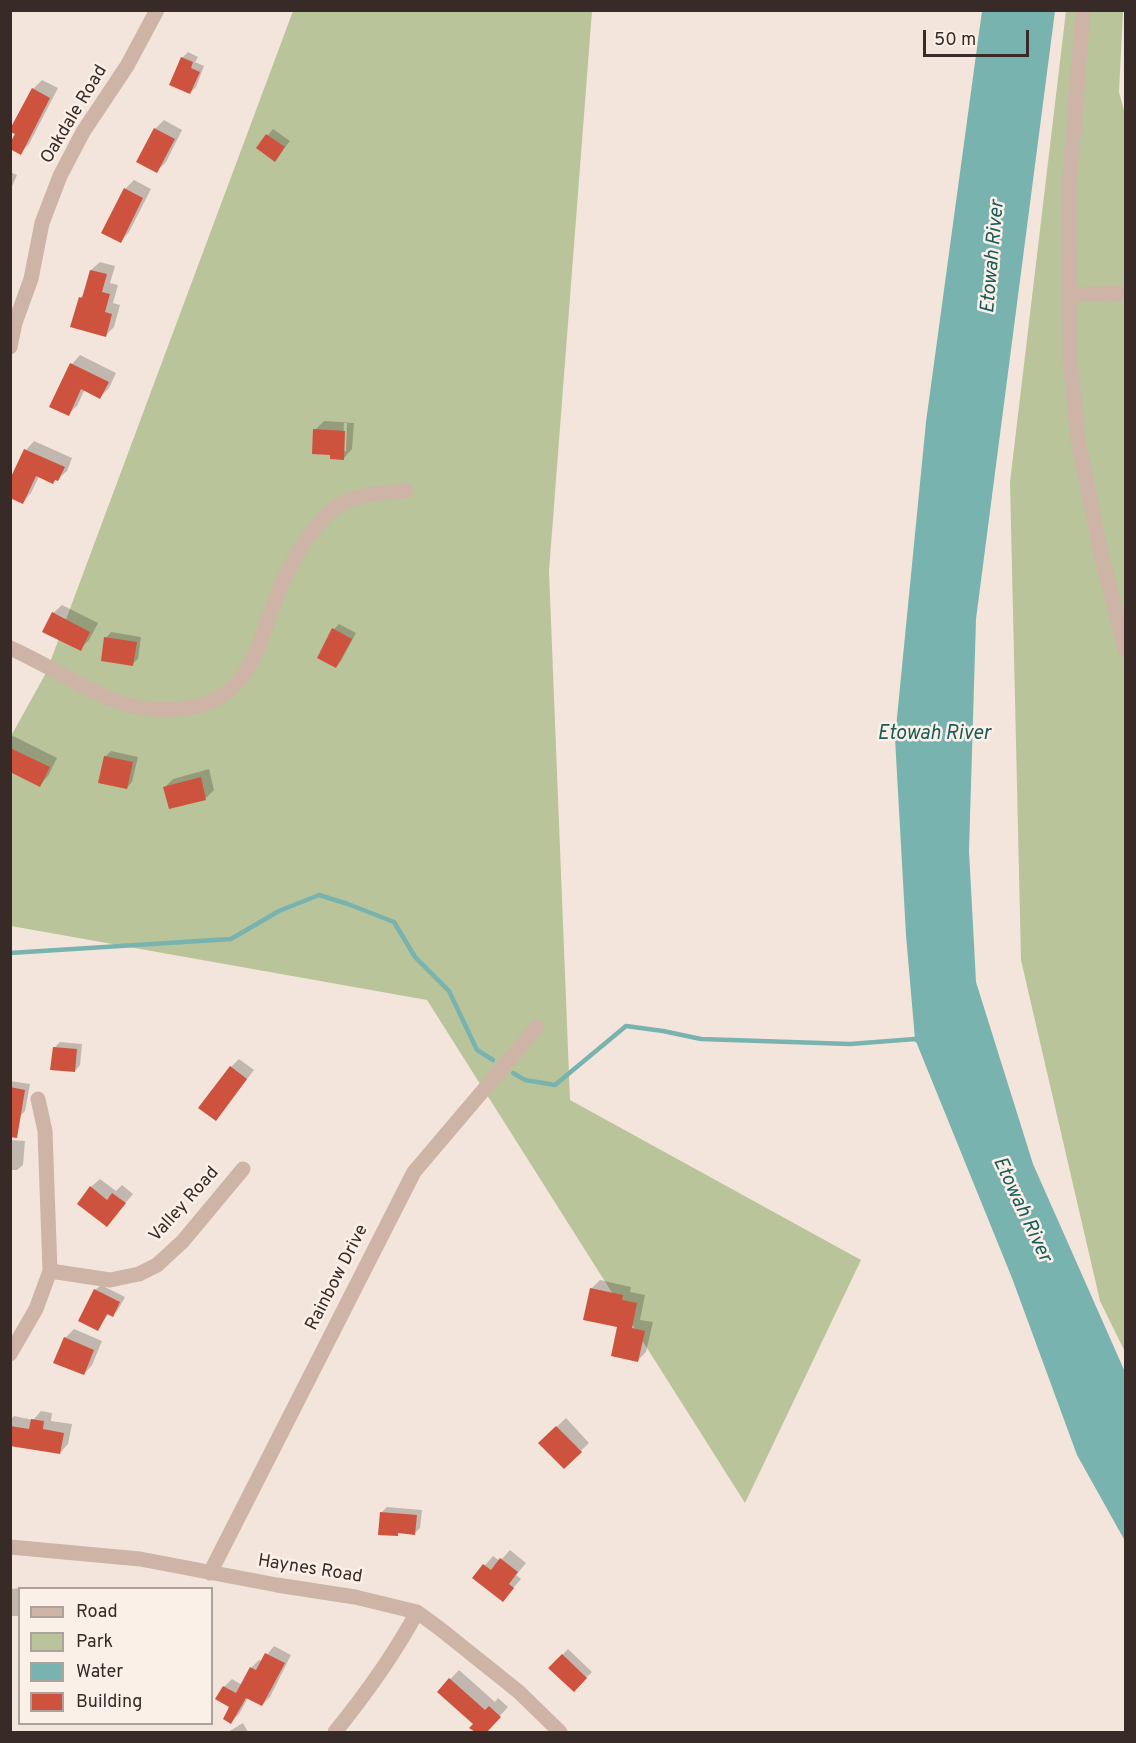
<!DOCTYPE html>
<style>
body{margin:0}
#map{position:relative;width:1136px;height:1743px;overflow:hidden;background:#f3e5db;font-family:Overpass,sans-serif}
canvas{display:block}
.frame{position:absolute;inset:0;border:12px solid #382b27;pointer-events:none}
.legend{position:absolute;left:18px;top:1587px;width:195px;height:138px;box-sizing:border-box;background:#fbf0e8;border:2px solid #ada19b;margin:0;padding:8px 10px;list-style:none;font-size:18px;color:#382b27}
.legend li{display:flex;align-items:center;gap:12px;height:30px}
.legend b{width:30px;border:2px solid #ada19b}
.scale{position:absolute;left:923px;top:30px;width:106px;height:27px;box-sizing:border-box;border:3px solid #382b27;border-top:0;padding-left:8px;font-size:18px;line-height:21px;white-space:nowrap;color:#382b27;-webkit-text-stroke:4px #fbf0e8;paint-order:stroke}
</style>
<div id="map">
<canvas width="1136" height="1743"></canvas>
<div class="frame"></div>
<ul class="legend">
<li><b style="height:8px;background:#cdb4a6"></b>Road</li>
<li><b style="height:16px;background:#bac49a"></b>Park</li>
<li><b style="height:16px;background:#78b3af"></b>Water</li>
<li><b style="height:16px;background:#ce533e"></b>Building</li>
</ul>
<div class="scale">50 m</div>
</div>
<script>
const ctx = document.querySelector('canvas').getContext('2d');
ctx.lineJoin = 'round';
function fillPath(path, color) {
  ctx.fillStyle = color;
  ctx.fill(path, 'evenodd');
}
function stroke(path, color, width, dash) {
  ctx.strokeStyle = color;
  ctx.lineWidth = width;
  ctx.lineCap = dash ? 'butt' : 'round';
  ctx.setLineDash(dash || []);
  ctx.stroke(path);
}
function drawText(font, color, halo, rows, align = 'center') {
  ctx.font = font + ' Overpass,sans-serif';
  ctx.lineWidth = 5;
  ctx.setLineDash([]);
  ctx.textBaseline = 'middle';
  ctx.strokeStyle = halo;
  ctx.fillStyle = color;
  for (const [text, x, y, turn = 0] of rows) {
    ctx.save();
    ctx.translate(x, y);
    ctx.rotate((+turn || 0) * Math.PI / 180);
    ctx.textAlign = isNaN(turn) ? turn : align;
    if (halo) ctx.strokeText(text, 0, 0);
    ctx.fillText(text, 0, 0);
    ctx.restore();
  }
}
fillPath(new Path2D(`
 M293,11h299l-43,560 21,529 291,160 -116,243 -318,-503 -416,-74v-190l35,-63z
 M1066,11h57l-4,81 7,26 -1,1234 -25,-51 -79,-341 -11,-478z`), '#bac49a');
fillPath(new Path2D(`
 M982,11h73l-79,608 -7,232 7,131 57,182 92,208v169l-48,-86 -65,-177 -97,-239 -9,-104 -11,-197 31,-316z`), '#78b3af');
fillPath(new Path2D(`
 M188,52l10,5 -3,5 9,4 -8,21 -6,6 -8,-35z
 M42,80l16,8 -29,56 -9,9 -3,-19 16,-45z
 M164,120l18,10 -16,32 -9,9 -2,-42z
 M273,129l17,12 -15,19 -17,-12z
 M10,172l7,3 -7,16z
 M134,180l17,9 -22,43 -8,9 4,-52z
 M100,262l15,4 -5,17 8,2 -5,18 7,2 -6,22 -9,9 -25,-38 5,-5 6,-23z
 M80,355l36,18 -7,15 -9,9 -15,-8 -8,17 -9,8 4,-50z
 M324,421l30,2 -2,26 -8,9 -13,-5 -16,-23zM344,423h3l-1,28h-3z
 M34,441l38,17 -5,13 -9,8 -19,-3 -8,17 -8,9 -13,-19 16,-33z
 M62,605l36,18 -9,17 -9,9 -27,-36z
 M339,624l17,9 -15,28 -5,6 -2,-38z
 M111,632l30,5 -3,22 -6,5 -26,-26z
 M13,736l44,22 -9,18 -8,9 -30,-14v-32z
 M111,751l27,6 -6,25 -5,6 -22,-31z
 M209,769l5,21 -8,8 -41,-11 8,-8z
 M60,1042l22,2 -2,21 -5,6 -21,-23z
 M239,1059l15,11 -38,49 15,-52z
 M10,1081l20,3 -5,27 -5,5 -10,-1z
 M10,1140l15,1 -2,24 -6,5h-7z
 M100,1179l16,12 6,-6 11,9 -26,31 -16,-38z
 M600,1280l31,7 -1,5 15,3 -5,25 13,2 -7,30 -8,8 -19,-34 -28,-37z
 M101,1285l24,12 -7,13 -5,5 -4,-2 -11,16 -3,-39z
 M74,1329l28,12 -10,24 -8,9 -19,-36z
 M41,1411l11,2 -1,8 21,3 -4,20 -8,9 -50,-8v-25l4,-4 19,4z
 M566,1418l23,25 -25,24 -24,-24z
 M387,1507l35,3 -2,18 -5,5 -15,-1 -3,3 -15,-23z
 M510,1550l16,13 -10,12 5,4 -18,21 -29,-22 19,-22 7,5z
 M37,1587l-17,1v28h-10v-27z
 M274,1646l17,9 -21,42 -8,8 -14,-7 -9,16 -8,8v-15l-7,-20 8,-8 10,6 9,-17 8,-8 3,1z
 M568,1649l24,23 -18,18 -24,-22z
 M459,1670l36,32 3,-4 10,9 -23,25h-8l-6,-5 4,-4 -36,-32z
 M243,1723l5,9h-20z`), '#0003');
stroke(new Path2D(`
 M10,953l221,-14 48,-28 40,-16 29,9 46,18 21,35 34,34 28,59 16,10
 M513,1073l12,7 30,5 71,-59 37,5 38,8 149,5 65,-5 5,3`), '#78b3af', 4.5);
fillPath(new Path2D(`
 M181,57l12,5 -2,6 9,4 -10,22 -21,-9z
 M32,88l18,10 -29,57 -11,-6v-6l5,-9 -5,-2v-3z
 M154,128l21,11 -18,34 -21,-11z
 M266,134l19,13 -10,15 -19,-14z
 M124,188l19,10 -22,45 -20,-10z
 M90,270l17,4 -5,18 8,2 -5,18 7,2 -6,23 -36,-10 9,-30 3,1z
 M70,363l39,19 -9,17 -19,-10 -12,27 -20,-9z
 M313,429l32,2 -1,29 -14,-1v-4l-18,-1z
 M24,449l41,18 -7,14 -3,-1 -2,4 -17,-8 -13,28 -13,-6v-19z
 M52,612l38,20 -9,19 -39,-19z
 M332,628l20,11 -16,29 -19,-10z
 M104,637l33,5 -4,24 -32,-5z
 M10,748l40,19 -10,20 -30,-15z
 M104,756l29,6 -6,27 -29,-6z
 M201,777l5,23 -37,9 -6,-22z
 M53,1047l24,2 -2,23 -25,-2z
 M230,1066l17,13 -31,42 -18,-13z
 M10,1087l15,3 -8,48 -7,-1z
 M90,1186l17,14 5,-7 14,10 -19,24 -30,-23z
 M590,1288l33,7 -1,5 15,3 -5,25 13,3 -7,31 -27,-6 6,-29 -34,-7z
 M94,1289l26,13 -7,15 -6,-3 -9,17 -20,-10z
 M64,1337l30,13 -10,25 -31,-12z
 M31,1419l13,2 -1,8 21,4 -4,21 -50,-8v-20l19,3z
 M556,1426l26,26 -18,17 -26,-26z
 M380,1512l37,3 -2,20 -17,-2v3l-20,-1z
 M500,1558l18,14 -9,12 5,4 -11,14 -31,-24 11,-14 8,6z
 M265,1653l20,10 -23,43 -16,-8 -15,26 -8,-5 6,-12 -14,-8 8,-13 13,7 14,-26 6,3z
 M562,1654l25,24 -13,14 -26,-24z
 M449,1678l36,32 4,-4 12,11 -14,15h-12l-6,-4 4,-4 -36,-32z`), '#ce533e');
stroke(new Path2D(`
 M1083,10l-14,179 1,168 8,83 24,118 24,93
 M1069,295l57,-2
 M10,347l5,-24 16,-44 11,-56 18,-47 23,-44 44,-66 30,-56
 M10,648c39,17 75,43 115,56 17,6 37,6 54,5 77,-6 79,-73 104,-128 11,-24 32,-59 53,-74 21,-14 46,-14 70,-16
 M50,1271l60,9 29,-6 18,-9 26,-24 60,-72
 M10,1354l26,-45 14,-38 -5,-140 -7,-32
 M10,1547l130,12 137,26 78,12 62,15 22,16 80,64 41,40
 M210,1573l204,-401 123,-145
 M335,1732c30,-37 59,-77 82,-120`), '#cdb4a6', 15);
drawText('18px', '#382b27', '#fbf0e8', [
 ["Oakdale Road",75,115,-59],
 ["Valley Road",185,1205,-48],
 ["Rainbow Drive",338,1278,-63],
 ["Haynes Road",310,1570,9]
]);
drawText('italic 20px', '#1a5c5a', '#fbf0e8', [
 ["Etowah River",994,257,-85],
 ["Etowah River",934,735],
 ["Etowah River",1021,1210,65]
]);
</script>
